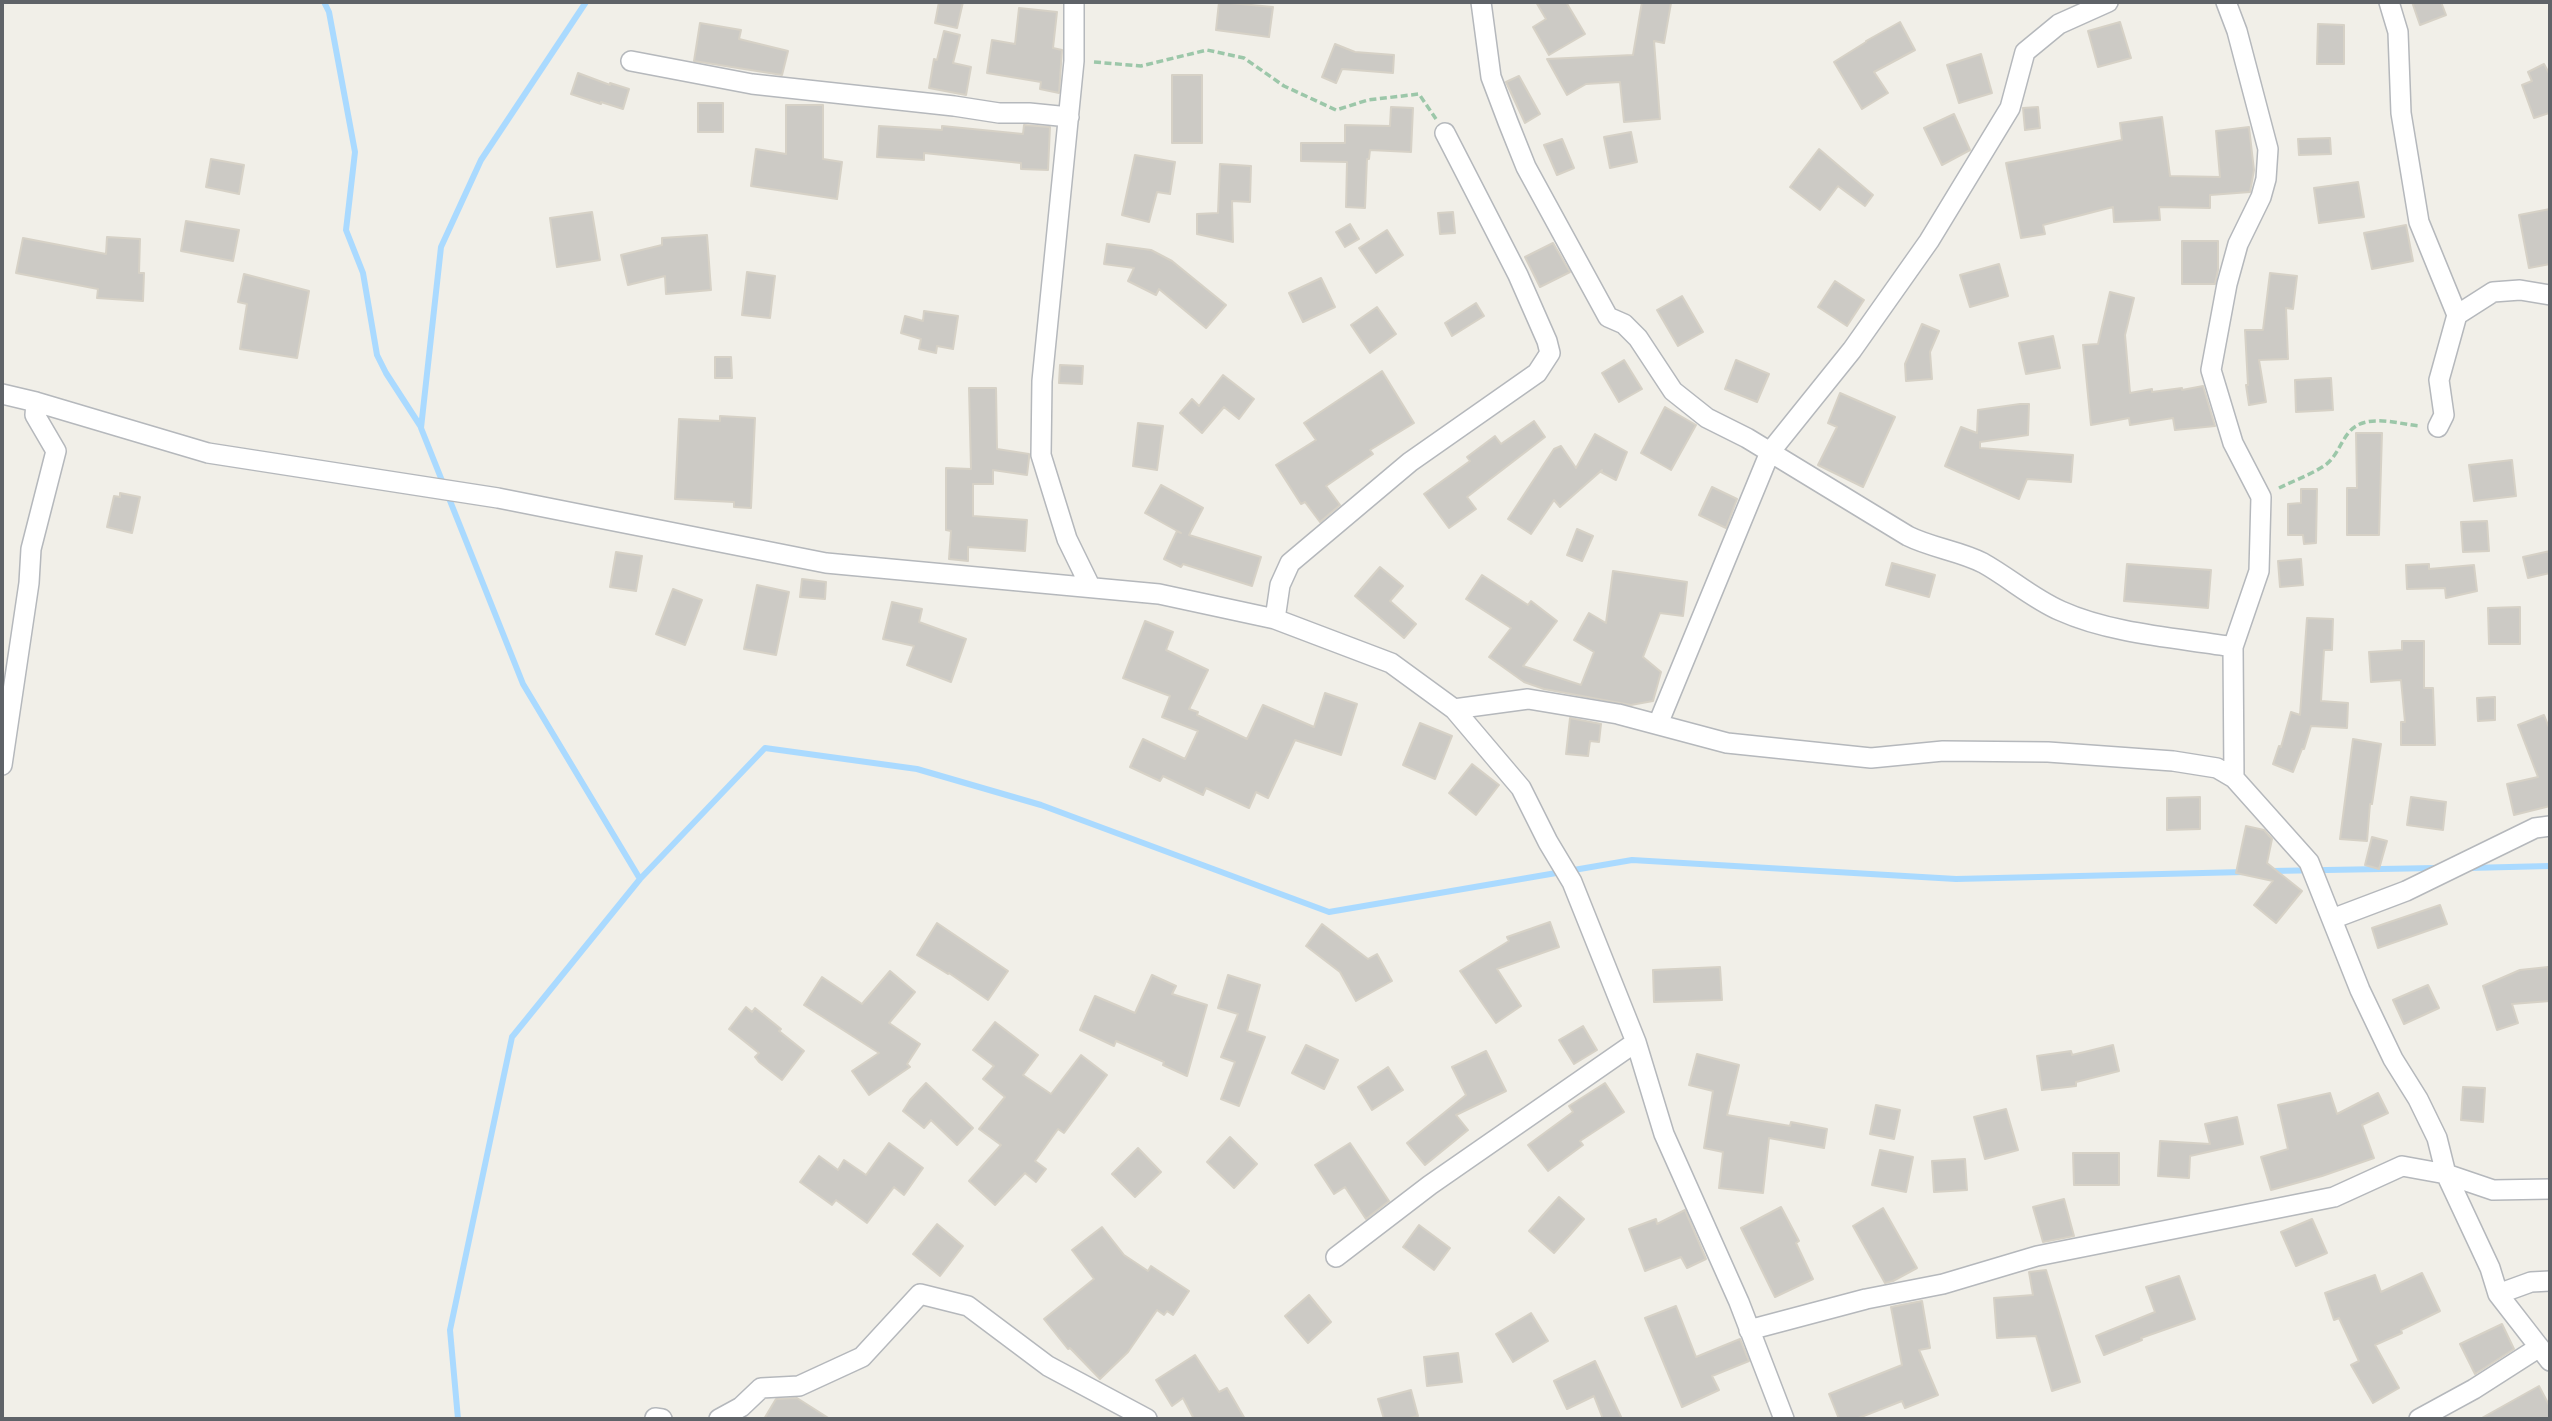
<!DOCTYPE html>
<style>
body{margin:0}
#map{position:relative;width:2552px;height:1421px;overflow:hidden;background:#f1efe8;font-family:Figtree,sans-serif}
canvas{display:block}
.frame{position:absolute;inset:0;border:4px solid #5f6368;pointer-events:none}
</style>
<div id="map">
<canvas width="2552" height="1421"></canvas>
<div class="frame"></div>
</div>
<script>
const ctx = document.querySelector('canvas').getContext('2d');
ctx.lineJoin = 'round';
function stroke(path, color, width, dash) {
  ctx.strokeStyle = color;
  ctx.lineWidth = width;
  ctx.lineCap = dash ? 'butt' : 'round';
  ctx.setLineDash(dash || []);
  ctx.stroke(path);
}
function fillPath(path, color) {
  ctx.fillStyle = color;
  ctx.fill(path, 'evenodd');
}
stroke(new Path2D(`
 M324,2l5,10 26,140 -9,78 17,43 14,82 9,18 35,54
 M586,2l-105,158 -40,87 -20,181 102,256 117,195
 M2468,868l82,-2
 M2272,871l164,-3
 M458,1419l-8,-89 62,-293 128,-158 125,-131 152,21 124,36 288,107 303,-52 324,19 288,-7`), '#aadaff', 6);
const building = new Path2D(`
 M939,2h24l-6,26 -22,-5z
 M1219,2l54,5 -4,30 -53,-7z
 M1536,2h30l19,32 -36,21 -16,-28 13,-8z
 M1642,2l29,1 -7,40 -10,-2 6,78 -36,3 -4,-40 -34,2 -19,11 -20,-36 86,-4z
 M2412,2h29l5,13 -26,10z
 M1019,8l38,4 -4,36 9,2 -3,43 -19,-4 1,-7 -54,-9 5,-33 23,4z
 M1900,22l15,28 -41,22 14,21 -26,16 -28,-47 32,-20v-1z
 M2120,22l11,36 -33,9 -10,-36z
 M700,23l41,7 -2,9 49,12 -6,24 -88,-14z
 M2318,24l26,1v39h-27z
 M944,31l16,4 -7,28 18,4 -5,28 -37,-7 5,-29 3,1z
 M1335,44l20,8 39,3 -1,18 -51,-4 -6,14 -14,-6z
 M1981,54l11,39 -33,10 -12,-38z
 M2544,64l6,11v41l-1,-3 -15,5 -12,-33 10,-4 -4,-9z
 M578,73l32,12v-2l19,6 -6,20 -22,-7v2l-30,-10z
 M1172,75h30v68h-30z
 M1519,76l21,38 -15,9 -19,-41z
 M698,103h25v29h-25z
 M786,105h37v54l19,3 -5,37 -86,-13 5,-37 30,5z
 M1391,107l22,1 -2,44 -41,-2 -1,9h-2l-2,49 -19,-1 1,-45 -46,-1v-18h44v-18l45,1z
 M2038,107l2,21 -15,2 -2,-22z
 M1954,114l16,36 -28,15 -18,-37z
 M2162,117l8,59 50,1 -4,-46 33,-4 5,43 -4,22 -40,3v13l-51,-1 1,13 -46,2 -1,-15 -70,18 2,9 -24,4 -15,-75 116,-23 -2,-17z
 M1024,125l26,2 -2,43 -27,-1v-6l-97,-10v7l-47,-3 2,-31 63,4v-4l81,8z
 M1631,132l6,30 -27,6 -6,-31z
 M2330,138l1,16 -32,1 -1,-16z
 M1562,139l12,29 -17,7 -13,-30z
 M1819,149l54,46 -8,11 -27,-20 -18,24 -30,-23z
 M1135,155l40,7 -5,32 -13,-2 -8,30 -27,-7z
 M211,159l33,6 -5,29 -33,-7z
 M1220,164l31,2 -1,36 -18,-1 1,41 -36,-8v-20l21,-1z
 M2358,182l6,35 -45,6 -5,-35z
 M2550,209v55l-21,4 -10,-53z
 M592,212l8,48 -43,7 -7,-49z
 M1453,212l2,21 -15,1 -2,-21z
 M186,221l53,9 -6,31 -52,-10z
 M1350,224l9,15 -14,8 -9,-15z
 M2406,225l7,36 -41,8 -8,-36z
 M1387,230l16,25 -27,18 -17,-25z
 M707,235l4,55 -45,4 -1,-18 -37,9 -7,-30 41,-10v-7z
 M107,237l33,2 -1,34h5l-1,28 -46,-3 1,-9 -82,-16 7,-35 83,16z
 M2182,241h36v29l-3,14h-33z
 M1553,243l17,29 -30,15 -15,-30z
 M1107,244l44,6 21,11 54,44 -20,23 -47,-39 -3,6 -28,-14 6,-13 -30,-4z
 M1999,264l9,32 -38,11 -10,-32z
 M747,272l28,4 -5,42 -28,-3z
 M2270,273l27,3 -4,33 -7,-1 2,51 -29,1 7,42 -17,3 -3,-20h2l-3,-55h18z
 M244,274l65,17 -12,67 -57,-9 7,-45 -9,-2z
 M1321,278l14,29 -32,15 -14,-29z
 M1835,281l29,19 -17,26 -29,-19z
 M2110,292l24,6 -9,37 5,58 22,-4v3l30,-4v2l21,-4 12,40 -40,4 -2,-12 -43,7 -1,-7 -38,7 -8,-80 15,-1z
 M1682,296l21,36 -25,14 -21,-36z
 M1476,303l8,13 -32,20 -7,-13z
 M1377,307l19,27 -26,19 -19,-28z
 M924,311l34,5 -5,33 -16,-3 -1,7 -17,-4 2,-10 -20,-6 4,-17 18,5z
 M1922,324l17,7 -9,21 2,27 -26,2 -1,-17z
 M2053,336l7,32 -34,6 -7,-31z
 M715,357h16l1,21h-17z
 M1624,360l18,29 -23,13 -17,-29z
 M1736,360l33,14 -12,28 -32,-13z
 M1060,365l23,1 -1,18 -23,-1z
 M1382,371l32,52 -44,27 3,4 -47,32 14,19 -20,17 -15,-20 -4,2 -25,-39 40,-25 -12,-17z
 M1223,375l31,24 -15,20 -15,-12 -22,26 -22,-20 12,-14 7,7z
 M2331,378l2,32 -37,2 -1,-32z
 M969,388h27l1,61 32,5v4l-2,17 -34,-5v14h-20v32l54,4 -2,31 -57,-4v14l-19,-2 2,-28 -5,-1v-62l25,1z
 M1840,393l55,24 -32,70 -45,-22 19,-38 -9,-4z
 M2020,404h9l-1,31 -48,7v6l93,7 -2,27 -44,-3 -8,20 -74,-33 16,-39 16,6 1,-23z
 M1665,407l31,18 -25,45 -30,-17z
 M720,416l35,2 -4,90 -17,-1v-5l-59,-3 4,-80 41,2z
 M1534,421l11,16 -78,60 9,12 -27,19 -25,-34 46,-33 -3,-4 28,-21 6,8z
 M1138,423l25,3 -6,44 -24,-4z
 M2356,433h26l-3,102h-32v-47h10z
 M1595,434l32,18 -11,28 -15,-8 1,-2 -42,37 -6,-7 -23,34 -23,-15 46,-70 7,-3 15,22z
 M2512,460l4,36 -42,5 -5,-36z
 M1161,485l42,23 -14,27 72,22 -9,29 -69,-22 -2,3 -17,-8 13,-28 4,2 -36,-20z
 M1712,487l25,12 -11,29 -27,-13z
 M2301,489h16l-1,54 -12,1 -1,-9h-15v-31l13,-1z
 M120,493l20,4 -8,36 -25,-6 7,-31 6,1z
 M2487,521l2,30 -26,1 -2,-30z
 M1577,529l16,7 -11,25 -15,-6z
 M2550,551v22l-22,5 -5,-21z
 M616,552l26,4 -6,35 -26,-4z
 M2301,559l2,26 -23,2 -2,-26z
 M1892,563l43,12 -6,22 -43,-12z
 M2127,564l84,6 -3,38 -84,-7z
 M2429,564v5l45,-4 3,26 -31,7 -1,-10 -38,1 -1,-24z
 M1380,567l23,19 -13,15 26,23 -12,14 -49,-42z
 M1613,571l74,11 -4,34 -23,-3 -17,44 18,15 -8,29 -22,4 -87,-16 -20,-7 -35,-25 22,-29 -45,-29 16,-24 46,30 3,-4 26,20 -34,45 58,19 13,-33 -20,-12 15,-27 17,10z
 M802,579l24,3 -1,17 -25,-2z
 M757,585l32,7 -13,63 -32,-6z
 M673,589l29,11 -17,45 -29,-11z
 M892,602l30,7 -3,13 47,17 -15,43 -44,-17 7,-19 -31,-7z
 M2520,607v37h-31l-1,-36z
 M2307,618l26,1 -1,31h-8l-3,51 27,2 -1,25 -36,-2 -7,23h-2l-9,23 -20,-8 6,-18 2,1 10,-35 9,3z
 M1145,621l28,11 -7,18 42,20 -19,39 9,3 -1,3 50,24 16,-34 51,22 11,-34 32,11 -16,51 -46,-15 -27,58 -12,-6 -7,16 -43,-20 -3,7 -40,-19 -3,5 -30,-14 13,-28 42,20 13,-28 -36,-14 8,-21 -47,-18z
 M2402,641h22v47h9l2,57h-34v-23h4l-4,-42 -30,2 -2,-30 33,-2z
 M2495,697v23l-17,1 -1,-23z
 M2544,715l6,15v76l-36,9 -7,-31 31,-7 -20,-52z
 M1570,718l31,6 -2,18 -9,-1 -2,15 -22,-2z
 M1420,723l32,13 -17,43 -32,-14z
 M2353,739l28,5 -9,60h-2l-3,37 -27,-2z
 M1472,764l27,21 -23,30 -27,-22z
 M2200,797v32l-33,1v-32z
 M2411,797l35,5 -3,28 -36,-5z
 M2246,826l18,4 8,9 -5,24 35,28 -26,32 -22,-18 19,-24 -37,-8z
 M2372,837l15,4 -8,28 -14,-4z
 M2440,905l7,19 -69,24 -6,-20z
 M1550,922l9,25 -62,22 24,37 -25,17 -36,-52 49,-30 -2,-4z
 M937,923l71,48 -20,29 -39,-27 -1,1 -31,-19z
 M1322,924l46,35 9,-5 15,27 -36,20 -16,-29 -34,-26z
 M1720,967l2,33 -68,2 -1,-32z
 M2548,967l2,34 -38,3 6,19 -21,7 -14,-44 37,-16z
 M890,971l25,21 -26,31 31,21 -13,20 3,3 -41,28 -17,-24 27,-18 -75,-48 18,-28 40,27z
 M1152,975l24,11 -4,8 35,11 -20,71 -24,-11 1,-3 -48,-21 -2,5 -34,-16 15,-34 40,17z
 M1228,975l32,10 -13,46 18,6 -26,69 -18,-7 14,-37 -14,-5 17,-43 -20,-6z
 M2428,985l11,23 -35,16 -11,-24z
 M746,1007l6,5 3,-4 26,21 -2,2 25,20 -22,29 -23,-18 -4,-5 4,-4 -30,-24z
 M995,1022l43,33 -15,20 28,19 30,-39 26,20 -43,58 -6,-4 -23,32 11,8 -10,13 -11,-9 -30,32 -26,-24 32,-36 -22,-16 26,-32 -22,-18 11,-13 -21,-16z
 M1583,1026l14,24 -23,14 -15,-24z
 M1306,1045l32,15 -14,29 -32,-16z
 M2113,1045l6,26 -43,11v4l-34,4 -5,-34 34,-5 1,4z
 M1486,1051l20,40 -50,24 12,15 -43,35 -18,-22 59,-48 -14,-28z
 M1697,1054l42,11 -12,50 63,11 1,-4 36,7 -3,19 -55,-10 -6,55 -44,-5 4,-36 -19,-4 9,-57 -24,-6z
 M1388,1067l15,23 -31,20 -14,-23z
 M926,1083l47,45 -16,17 -26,-25 -7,8 -21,-17 7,-11z
 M1605,1083l19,29 -44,29 3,4 -35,26 -20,-26 45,-33 -4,-6z
 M2463,1087l22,1 -2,34 -22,-2z
 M2330,1093l7,21 41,-21 10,20 -26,12 12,33 -52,18 -51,14 -10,-33 27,-8 -10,-44z
 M1876,1105l24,5 -6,29 -24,-5z
 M2006,1109l12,41 -33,9 -11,-42z
 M2237,1117l6,27 -53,12 -1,22 -31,-2 2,-35 50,3 -5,-20z
 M1230,1137l27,27 -23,24 -27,-26z
 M889,1143l34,25 -19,27 -10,-8 -27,36 -31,-23 -4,5 -32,-23 19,-26 19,14 6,-10 22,15z
 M1350,1143l39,58 -23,18 -21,-32 -11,7 -19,-29z
 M1138,1148l23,24 -26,25 -23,-23z
 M1880,1150l33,7 -7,35 -34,-7z
 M2073,1153h46v32h-45z
 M1965,1159l2,31 -33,2 -2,-31z
 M1559,1197l25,22 -30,34 -25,-22z
 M2064,1199l10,37 -31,6 -10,-35z
 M1781,1207l18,34 -3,2 17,36 -38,18 -34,-69z
 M1883,1208l34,60 -24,13 -8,2 -32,-57z
 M1685,1210l21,49 -19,9 -6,-11 -36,14 -16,-42 27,-10 1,5z
 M2312,1219l15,34 -31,13 -15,-34z
 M937,1224l26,22 -23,30 -27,-22z
 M1419,1225l31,23 -16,22 -31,-23z
 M1102,1227l22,28 24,16 3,-5 38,25 -16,24 -6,-4 -3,4 -7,-5 -29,42 -28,27 -30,-31 -2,1 -24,-30 50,-40 -22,-29z
 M2046,1270l34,112 -28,9 -16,-55 -39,2 -3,-40 39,-3 -4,-23z
 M2422,1273l18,38 -39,19 1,3 -27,12 24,43 -26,15 -22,-38 8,-4 -20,-43 -5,2 -9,-27 50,-18 6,17z
 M2179,1276l16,43 -54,19 1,2 -38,15 -8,-19 59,-24 -9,-25z
 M1309,1295l22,27 -23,21 -23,-27z
 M1922,1301l8,47 -11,2 19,45 -33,13 -3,-7 -46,18h-17l-10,-25 73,-29 -11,-58z
 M1676,1306l20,51 44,-18 9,22 -37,15 7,14 -37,17 -37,-89z
 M1531,1313l17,28 -35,21 -17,-28z
 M2502,1324l12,25 -39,25 -15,-30z
 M1458,1353l4,29 -35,4 -3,-29z
 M1195,1355l24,37 8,-4 18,31h-51l-11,-21 -11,8 -16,-26z
 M1595,1361l27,58h-19l-9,-23 -27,13 -13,-28z
 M2539,1386l11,21v12h-70z
 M1411,1390l7,26 -13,3h-21l-6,-20z
 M797,1398l33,21h-66l12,-20z`);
fillPath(building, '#cccac5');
stroke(building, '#d6d1c6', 2);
const minor = new Path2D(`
 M1074,2v59l-32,320 -1,74 26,84 23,47
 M1481,2l10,75 17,45 18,45 82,150 16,7 14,14 35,53 34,27 40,20 161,98c24,12 52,15 75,27 27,15 50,36 78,48 51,23 118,27 172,36
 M2226,2l11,29 31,118 -2,30 -5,18 -23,47 -11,40 -16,86 22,73 28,54 -2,74 -26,76 1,131
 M2389,2l9,30 3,81 18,109 38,93
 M631,61l121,23 202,22 45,7h30l40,4
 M2,394l34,8 172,51 290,45 328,65 333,31 116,25 116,44 63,46 67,79 27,54 24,40 64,160 28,92 75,168 45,117
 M2438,427l6,-12 -5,-35 18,-65 36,-23 27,-2 30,5
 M1275,619l5,-34 10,-22 120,-101 127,-89 13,-20 -3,-12 -29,-66 -73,-142
 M1454,709l74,-10 90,15 109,29 144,15 72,-7 105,1 125,9 44,7 17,10 75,84 51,128 33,69 25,40 19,39 9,36 44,94 8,26 52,67
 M1658,724l112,-272 82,-102 77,-109 81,-133 15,-56 34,-28 49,-22
 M2,765l27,-182 2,-34 25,-98 -21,-36 1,-13
 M2332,919l74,-28 129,-63 15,-2
 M1336,1257l94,-72 206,-143
 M2498,1294l33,-12 19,-1
 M1749,1330l117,-31 77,-15 94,-28 297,-59 68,-31 44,8 47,16 57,-1
 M655,1418l7,1
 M719,1419l22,-12 20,-19 38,-2 63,-29 58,-63 48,12 80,60 99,53
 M2419,1419l55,-30 64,-41`);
stroke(minor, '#b5b8bc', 22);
stroke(new Path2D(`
 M1094,62l47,4 66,-16 37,8 40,28 52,24 32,-10 51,-6 17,25
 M2279,488c14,-7 31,-13 45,-22 14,-10 16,-24 26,-35 16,-18 49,-7 69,-5`), '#9cc7a9', 3.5, [7, 3.5]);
stroke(minor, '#fff', 19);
</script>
